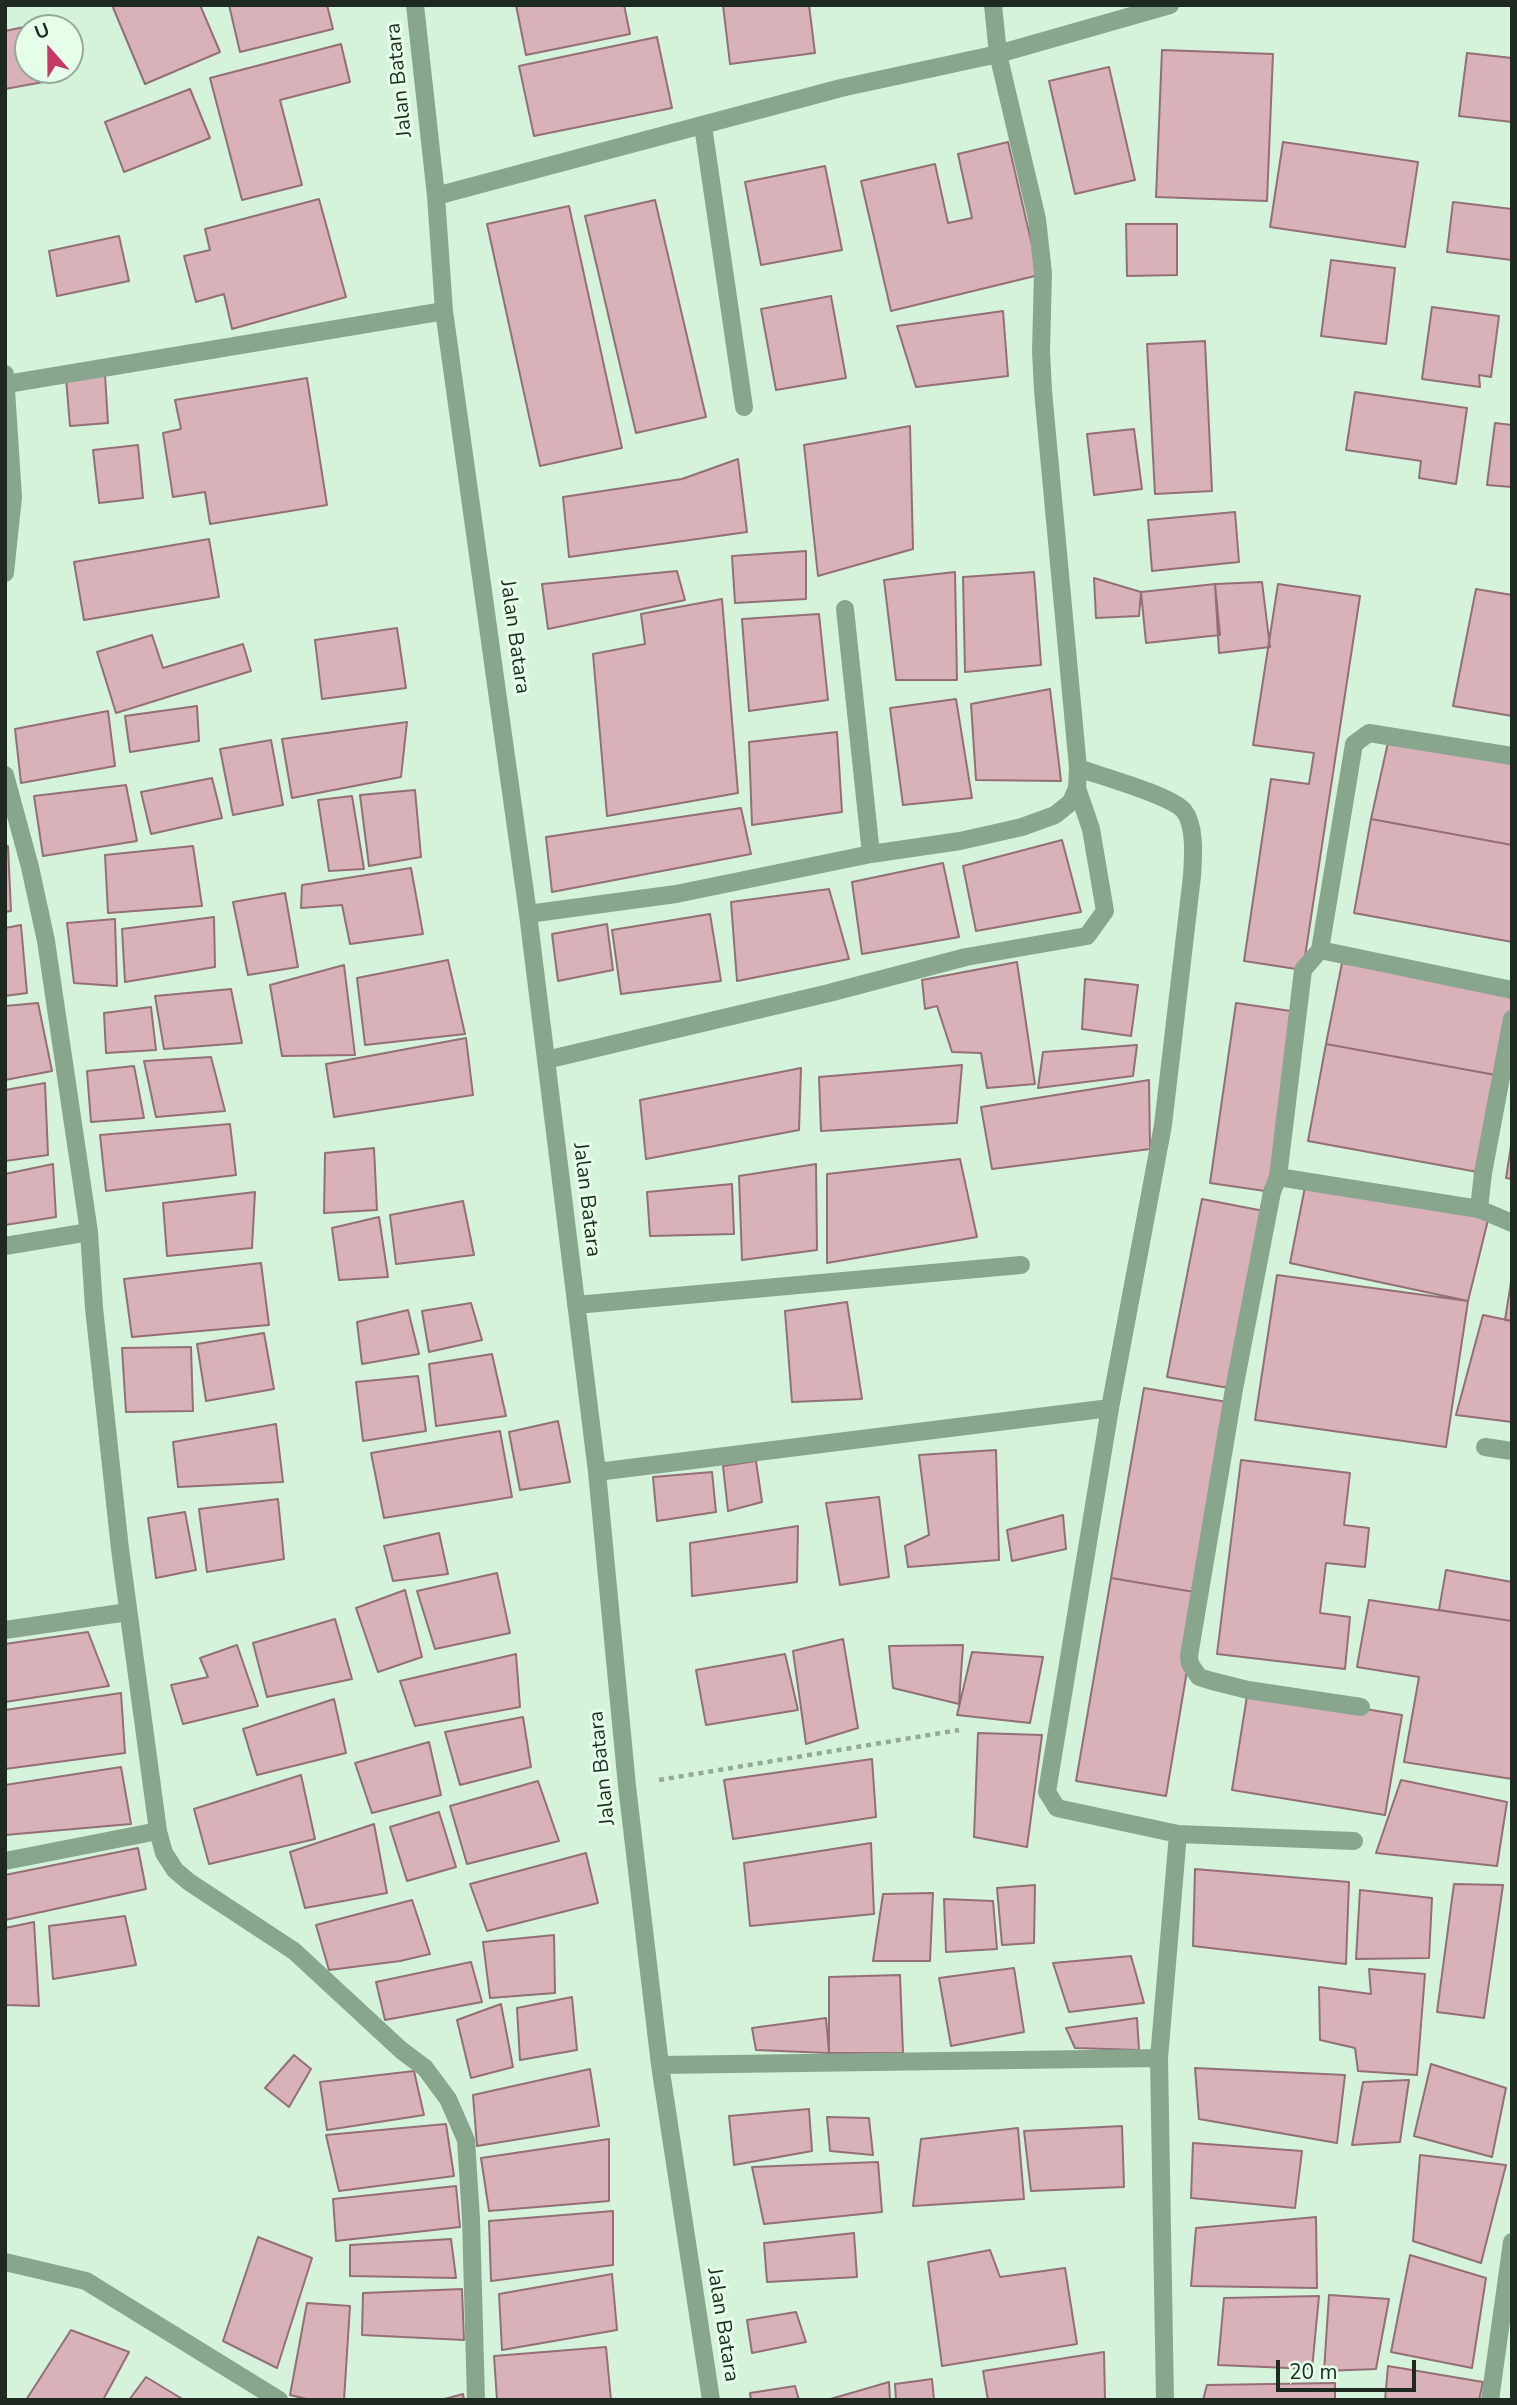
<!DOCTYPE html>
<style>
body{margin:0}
#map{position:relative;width:1517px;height:2405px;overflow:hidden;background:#d4f3da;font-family:"Nunito Sans",sans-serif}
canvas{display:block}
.frame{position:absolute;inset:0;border:7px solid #1e2a21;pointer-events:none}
.north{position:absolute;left:14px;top:14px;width:70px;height:70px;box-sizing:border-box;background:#e5ffea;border:2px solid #95aa9a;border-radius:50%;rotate:339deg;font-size:19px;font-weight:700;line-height:28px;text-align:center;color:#1e2a21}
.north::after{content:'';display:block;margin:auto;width:24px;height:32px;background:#c63867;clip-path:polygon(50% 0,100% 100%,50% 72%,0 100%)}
.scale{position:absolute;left:1276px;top:2360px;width:140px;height:32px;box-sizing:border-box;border:4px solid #1e2a21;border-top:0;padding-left:9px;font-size:21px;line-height:24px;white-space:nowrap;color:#1e2a21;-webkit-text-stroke:5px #e5ffea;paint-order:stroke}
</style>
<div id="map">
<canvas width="1517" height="2405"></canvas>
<div class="frame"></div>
<div class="north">U</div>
<div class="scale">20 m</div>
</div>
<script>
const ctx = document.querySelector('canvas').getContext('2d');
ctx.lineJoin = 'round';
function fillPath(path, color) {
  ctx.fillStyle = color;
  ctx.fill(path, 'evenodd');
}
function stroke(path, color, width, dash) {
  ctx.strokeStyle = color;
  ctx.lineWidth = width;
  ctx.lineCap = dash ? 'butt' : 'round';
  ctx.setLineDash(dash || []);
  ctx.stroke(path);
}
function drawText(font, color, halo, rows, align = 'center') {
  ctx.font = font + ' "Nunito Sans",sans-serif';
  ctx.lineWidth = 6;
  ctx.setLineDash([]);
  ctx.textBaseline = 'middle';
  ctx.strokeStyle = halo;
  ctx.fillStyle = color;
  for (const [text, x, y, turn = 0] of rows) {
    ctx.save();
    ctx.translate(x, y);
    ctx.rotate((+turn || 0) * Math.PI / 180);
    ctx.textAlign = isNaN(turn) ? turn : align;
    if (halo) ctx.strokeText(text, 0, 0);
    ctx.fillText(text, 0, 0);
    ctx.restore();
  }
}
const building = new Path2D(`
 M112,5h88l20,47 -75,32z
 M229,5h98l6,24 -93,23z
 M516,5h108l6,29 -104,21z
 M723,5h86l6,48 -85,11z
 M38,24l1,4h-11v42h19l2,11 -44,8v-58z
 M657,37l15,71 -138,28 -15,-70z
 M341,44l9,38 -70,18 22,85 -60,15 -32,-122z
 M1162,50l111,4 -6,147 -111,-4z
 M1467,53l45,5v64l-53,-6z
 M1109,67l26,113 -60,14 -26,-113z
 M190,89l20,49 -86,34 -19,-50z
 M1008,142l31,133 -148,36 -30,-130 74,-17 13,59 24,-5 -14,-64z
 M1283,142l135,20 -13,85 -135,-20z
 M825,166l17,84 -81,15 -16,-83z
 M319,199l27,98 -114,32 -8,-35 -28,8 -12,-46 26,-6 -5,-21z
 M655,200l51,217 -70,16 -51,-217z
 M1453,202l59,7v51l-65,-8z
 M569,206l53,242 -82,18 -53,-242z
 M1126,224h51v51l-50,1z
 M119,236l10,45 -72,15 -8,-45z
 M1331,260l64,8 -9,76 -65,-8z
 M831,296l15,82 -70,12 -15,-81z
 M1432,307l67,9 -8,61 -12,-2 1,12 -58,-8z
 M1003,311l5,65 -92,11 -19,-61z
 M1205,341l7,150 -57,3 -8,-150z
 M105,375l3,48 -38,3 -4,-48z
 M307,378l20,127 -117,19 -5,-32 -32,5 -10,-64 18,-4 -6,-29z
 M1355,392l112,16 -11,76 -37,-6 2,-17 -75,-11z
 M1495,423l17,2v62l-25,-2z
 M910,426l3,123 -95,27 -14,-131z
 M1134,429l8,60 -48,6 -7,-61z
 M138,445l5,53 -44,5 -6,-53z
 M738,459l9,73 -178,25 -6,-60 119,-18z
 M1235,512l4,50 -87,9 -4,-51z
 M209,539l10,58 -135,23 -10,-58z
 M806,551v48l-71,4 -3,-47z
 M677,571l8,29 -137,29 -6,-45z
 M955,572l2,108h-61l-12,-100z
 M1034,572l7,93 -76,7 -2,-95z
 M1094,578l47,14 -2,24 -43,2z
 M1262,582l8,65 -51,6 -4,-69z
 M1215,584l5,51 -74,8 -5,-51z
 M1278,584l82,12 -57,374 -59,-9 27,-182 38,5 5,-31 -61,-8z
 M1476,589l36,6v121l-59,-10z
 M722,599l16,194 -131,23 -14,-162 52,-10 -4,-30z
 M819,614l9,86 -79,11 -7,-92z
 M397,628l9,60 -84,11 -7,-59z
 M152,635l11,33 80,-24 8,27 -135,42 -19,-61z
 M1050,689l11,92 -85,-1 -5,-76z
 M956,699l16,99 -69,7 -13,-97z
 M197,706l2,35 -69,11 -5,-36z
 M108,711l7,55 -94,17 -6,-54z
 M407,722l-6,55 -109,21 -10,-59z
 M837,732l5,80 -90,13 -3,-83z
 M1389,738l123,18v89l-141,-26z
 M271,740l12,65 -50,10 -13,-66z
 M212,778l10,40 -71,16 -10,-42z
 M126,785l11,56 -94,15 -9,-60z
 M415,790l6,67 -52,9 -9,-71z
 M352,796l12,73 -35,2 -11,-71z
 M741,808l10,46 -199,38 -6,-55z
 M1371,819l141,26v97l-158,-29z
 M1062,840l19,72 -105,19 -13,-65z
 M5,846h3l3,65 -6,1z
 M193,846l9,60 -94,7 -3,-58z
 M943,863l16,74 -97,17 -10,-72z
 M411,868l12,66 -73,10 -8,-39 -41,3 1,-23z
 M829,889l20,70 -112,22 -6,-79z
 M285,893l13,74 -50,8 -15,-73z
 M710,914l11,67 -100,13 -9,-64z
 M214,917l1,50 -90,15 -3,-53z
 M115,919l2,67 -43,-3 -7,-60z
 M607,924l6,46 -55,11 -6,-47z
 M21,925l6,68 -22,3v-68z
 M448,960l17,74 -100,11 -8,-67z
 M1017,962l18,122 -48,4 -6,-35 -29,-1 -15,-46 -12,3 -3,-29z
 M1342,963l170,27v29l-11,57 -175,-32z
 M344,965l11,90 -73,1 -12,-71z
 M1085,979l53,6 -7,51 -49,-7z
 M231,989l11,54 -78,6 -9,-53z
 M38,1003l14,68 -47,9v-74z
 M1236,1003l62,9 -26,180 -62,-9z
 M151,1007l5,43 -50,3 -2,-40z
 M466,1038l7,57 -139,22 -8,-53z
 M1326,1044l175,32 -18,97 -175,-32z
 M1137,1045l-4,31 -95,12 5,-36z
 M211,1057l14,54 -69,6 -12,-56z
 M962,1065l-5,58 -136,8 -2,-54z
 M134,1066l10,52 -53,4 -4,-51z
 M801,1068l-2,62 -153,29 -6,-59z
 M1149,1080l1,69 -158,20 -11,-62z
 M45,1083l3,72 -43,6v-71z
 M230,1124l6,51 -130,16 -6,-56z
 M1512,1140v39l-6,-1z
 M374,1148l3,62 -53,3 1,-60z
 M960,1159l17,78 -150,26v-89z
 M53,1164l3,53 -51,8v-51z
 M816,1164l1,86 -75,10 -3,-84z
 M1306,1182l183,34 -21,85 -178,-38z
 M732,1184l2,50 -84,2 -3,-44z
 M255,1192l-3,56 -85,8 -4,-53z
 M1202,1199l67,13 -35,177 -67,-12z
 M463,1201l11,54 -78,9 -6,-49z
 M379,1217l9,60 -49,3 -7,-52z
 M261,1263l8,62 -137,12 -8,-58z
 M1277,1275l191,26 -22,146 -191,-27z
 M1512,1276v45l-7,-1z
 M847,1302l15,97 -70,3 -7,-91z
 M471,1303l11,37 -53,12 -7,-41z
 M408,1310l11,44 -57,10 -5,-42z
 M1483,1315l29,6v101l-56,-7z
 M264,1333l10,56 -68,12 -9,-57z
 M191,1347l2,64 -67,1 -4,-64z
 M492,1354l14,62 -70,10 -7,-62z
 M418,1376l8,55 -63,10 -7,-59z
 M1144,1388l89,15 -33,190 -89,-15z
 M558,1421l12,61 -50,8 -11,-58z
 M276,1424l7,58 -105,5 -5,-45z
 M500,1431l12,66 -128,21 -13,-65z
 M996,1450l3,110 -91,7 -3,-21 24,-11 -10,-80z
 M1241,1460l109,13 -6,52 25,3 -4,39 -39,-4 -6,50 30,4 -5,52 -128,-15z
 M756,1461l6,41 -34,9 -5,-45z
 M712,1472l4,40 -59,9 -4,-44z
 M879,1497l10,80 -49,8 -14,-82z
 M278,1499l6,60 -77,13 -8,-63z
 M185,1512l11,58 -40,8 -8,-60z
 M1063,1515l3,34 -54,12 -5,-31z
 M798,1526l-1,56 -105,14 -2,-53z
 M439,1533l9,41 -55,7 -9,-35z
 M1446,1570l66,12v39l-73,-11z
 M497,1573l13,60 -75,16 -18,-58z
 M1111,1578l89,15 -34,203 -90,-15z
 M405,1590l17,67 -44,15 -22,-64z
 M1369,1600l143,21v158l-108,-17 15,-85 -62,-10z
 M335,1619l17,60 -85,18 -14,-54z
 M88,1632l21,54 -104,16v-58z
 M843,1639l15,89 -52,16 -13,-93z
 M237,1645l21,61 -75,18 -12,-39 37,-8 -8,-19z
 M963,1645l-4,59 -66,-16 -4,-42z
 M972,1652l71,5 -13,66 -73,-8z
 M516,1654l4,53 -105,19 -15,-45z
 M785,1654l13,56 -92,15 -10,-55z
 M1248,1690l154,25 -17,100 -153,-25z
 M121,1693l4,60 -120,16v-59z
 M334,1699l12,54 -89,22 -14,-46z
 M523,1717l8,50 -71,18 -15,-53z
 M978,1733l64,2 -15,112 -53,-10z
 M429,1742l12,53 -69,18 -17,-50z
 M872,1759l4,58 -143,22 -9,-59z
 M121,1767l10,57 -126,11v-50z
 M301,1775l14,64 -106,25 -15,-55z
 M1401,1780l106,22 -10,64 -121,-13z
 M538,1781l21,60 -92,23 -17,-58z
 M439,1812l17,55 -49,14 -17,-54z
 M374,1824l13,69 -82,15 -15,-56z
 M871,1843l3,71 -124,12 -6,-63z
 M138,1848l8,41 -141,31v-45z
 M586,1853l12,50 -111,28 -17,-47z
 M1195,1869l154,13 -3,82 -153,-18z
 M1454,1884l49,1 -19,133 -47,-6z
 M1035,1885l-1,58 -32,2 -5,-57z
 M1360,1890l72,8 -3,60 -73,1z
 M933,1893l-3,68h-57l10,-67z
 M944,1899l49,2 4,48 -51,3z
 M412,1900l18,54 -30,7 -71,9 -13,-45z
 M125,1916l11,49 -83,14 -4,-53z
 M34,1922l5,84 -34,-1v-77z
 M554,1935l1,58 -65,5 -7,-56z
 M1131,1956l13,47 -75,9 -16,-49z
 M471,1962l11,40 -97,18 -9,-38z
 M1014,1968l10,64 -73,14 -12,-68z
 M1369,1969l56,5 -8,101 -59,-4 -3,-23 -35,-8 -1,-53 52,7z
 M900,1975l3,78h-74v-76z
 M572,1997l5,53 -57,10 -3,-52z
 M501,2004l12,63 -42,11 -14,-58z
 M826,2018l3,35 -73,-3 -4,-22z
 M1137,2018l2,32 -64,-2 -9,-20z
 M294,2055l17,14 -22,38 -24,-19z
 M1431,2064l75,24 -14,69 -78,-21z
 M1195,2068l150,7 -8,68 -138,-24z
 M590,2069l9,57 -122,20 -4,-51z
 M414,2071l10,44 -97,15 -7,-48z
 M1409,2080l-9,62 -48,3 11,-63z
 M809,2109l3,42 -78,14 -5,-49z
 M827,2117l42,1 4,37 -43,-4z
 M446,2124l8,52 -115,15 -13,-56z
 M1122,2126l2,61 -93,4 -7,-60z
 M1018,2128l6,71 -111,7 8,-67z
 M609,2139v62l-120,10 -8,-53z
 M1193,2143l109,8 -7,57 -104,-10z
 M1420,2155l86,10 -25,98 -68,-22z
 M878,2162l4,50 -118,12 -12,-57z
 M456,2186l4,41 -124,14 -3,-42z
 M613,2211v54l-122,16 -2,-60z
 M1316,2217l1,71 -126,-2 5,-58z
 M854,2233l3,44 -90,5 -3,-39z
 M258,2237l54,21 -35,110 -54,-27z
 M451,2239l5,39 -106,-2v-31z
 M990,2250l10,27 65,-9 12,76 -135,22 -14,-104z
 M1410,2255l76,23 -14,90 -81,-16z
 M612,2274l5,56 -115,20 -3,-56z
 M462,2289l2,51 -102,-5 1,-42z
 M1329,2295l60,4 -13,70 -52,2z
 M1319,2296l-7,73 -94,-4 6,-67z
 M307,2303l43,3 -6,94h-33l-21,-5z
 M796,2312l10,30 -54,11 -5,-33z
 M71,2330l58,22 -26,48h-77z
 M606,2347l5,53h-114l-3,-44z
 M1104,2352l1,48h-117l-5,-29z
 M1388,2366l95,16 -4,18h-94z
 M146,2377l38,23h-55z
 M932,2379l2,21h-38l-1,-16z
 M889,2382l1,18h-63z
 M1335,2383v17h-132l4,-15z
 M795,2386l4,14h-48l-1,-7z
 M463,2394l1,6h-23z`);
fillPath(building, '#d9b1b8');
stroke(building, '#936f76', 2);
stroke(new Path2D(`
 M659,1780l300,-50`), '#92aa97', 4.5, [5, 5]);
stroke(new Path2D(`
 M415,5l21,191 8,115 84,603 69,558 30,314 33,279 51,335
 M703,126l41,281
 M436,196l405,-108 157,-34 172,-49
 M5,374l8,123 -8,76
 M7,384l437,-73
 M845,609l26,245
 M5,775l25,92 16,74 43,291 5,76 26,241 38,282 6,22 11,17 14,12 105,69 107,99 24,18 23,31 18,41 5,79 5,181
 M528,914l148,-20 195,-40 89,-13 62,-14 33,-12 16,-13 6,-14 1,-20 -35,-377 -2,-40 2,-78 -6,-54 -39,-165 -5,-49
 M1320,950l192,40
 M546,1060l283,-67 137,-36 121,-21 18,-25 -14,-82 -14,-41
 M1278,1177l201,32 33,14
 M1479,1209l4,-36 29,-154
 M5,1246l84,-14
 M576,1305l445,-40
 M1110,1408l-63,384 10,16 121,26 176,7
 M1485,1447l27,4
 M597,1472l513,-64 53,-283 29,-249c1,-17 4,-50 -8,-65 -13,-16 -84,-35 -106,-43
 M5,1630l123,-18
 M1361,1707l-113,-17 -36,-9 -13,-4 -9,-13 -1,-8 45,-267 38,-197 6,-15 25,-207 17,-20 34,-206 15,-11 143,23
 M5,1861l153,-30
 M1159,2058l19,-224
 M660,2065l499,-7 6,342
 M5,2262l81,19 193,119
 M1490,2400l22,-158`), '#87a68d', 18);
drawText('21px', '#1e2a21', '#e5ffea', [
 ["Jalan Batara",400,80,-96],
 ["Jalan Batara",514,637,82],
 ["Jalan Batara",586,1200,83],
 ["Jalan Batara",603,1768,-96],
 ["Jalan Batara",722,2325,81]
]);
</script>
